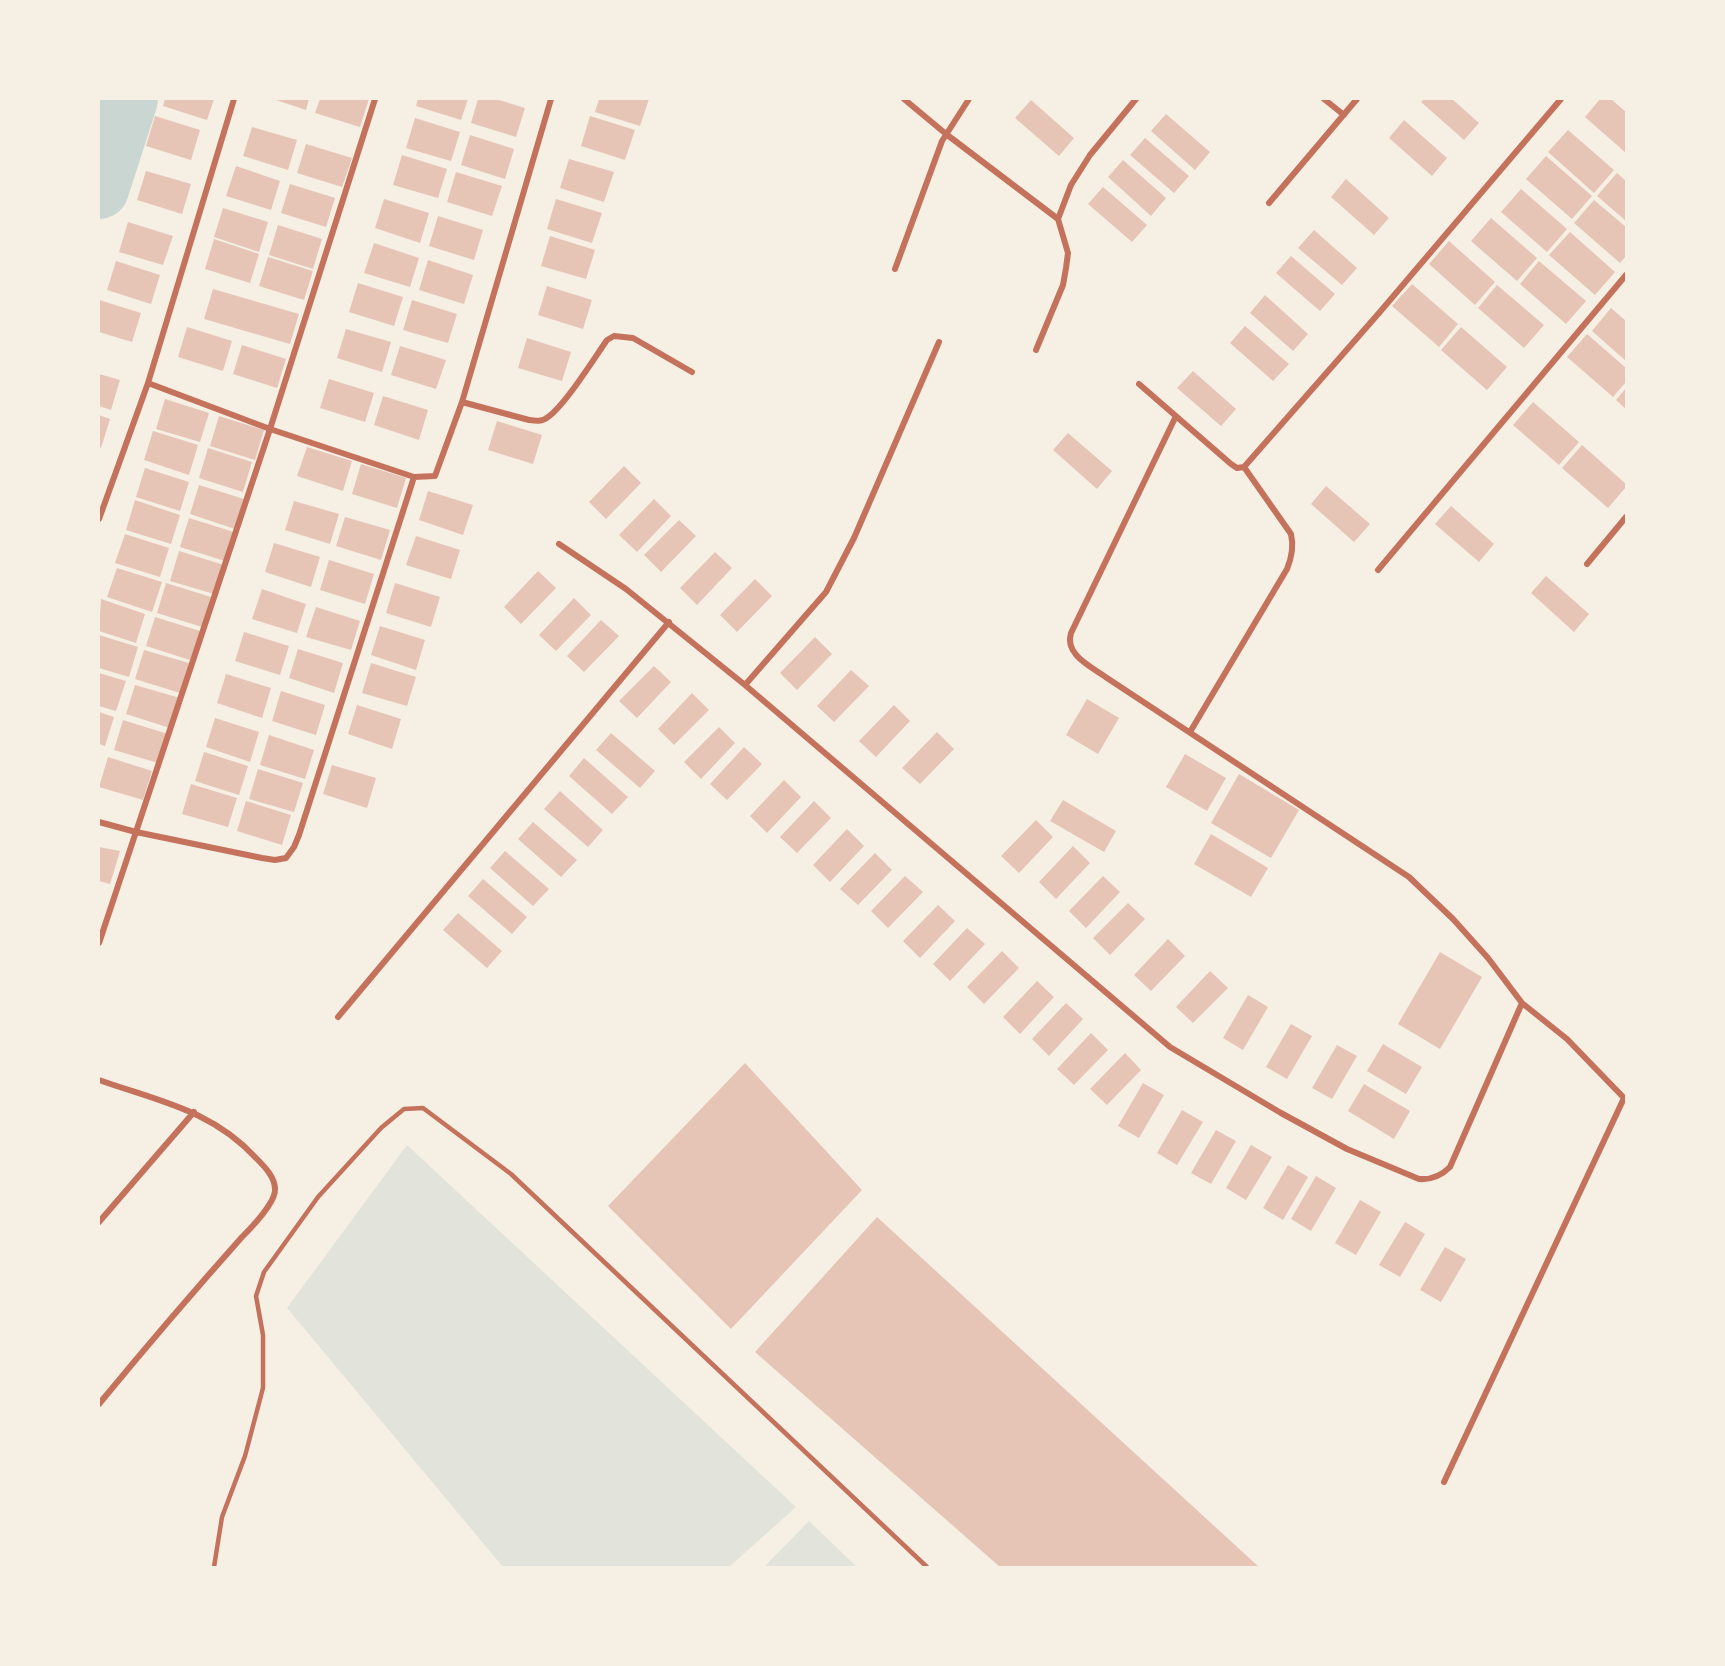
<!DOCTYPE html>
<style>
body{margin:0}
#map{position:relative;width:1725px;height:1666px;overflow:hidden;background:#f6efe4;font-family:Helvetica,sans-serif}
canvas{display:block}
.frame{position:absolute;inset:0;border:100px solid #f6efe4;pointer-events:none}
</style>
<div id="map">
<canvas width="1725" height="1666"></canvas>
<div class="frame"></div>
</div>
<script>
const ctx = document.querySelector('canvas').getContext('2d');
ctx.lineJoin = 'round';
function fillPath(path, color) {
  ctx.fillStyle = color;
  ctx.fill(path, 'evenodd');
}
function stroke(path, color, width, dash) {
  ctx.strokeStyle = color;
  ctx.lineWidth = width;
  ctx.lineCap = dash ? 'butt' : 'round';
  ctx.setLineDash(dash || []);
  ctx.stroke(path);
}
fillPath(new Path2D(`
 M407,1145l389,362 -67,60h-226l-216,-259z
 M809,1521l48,46h-93z`), '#e2e4dc');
stroke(new Path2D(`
 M99,189l29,-90`), '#c9d6d2', 60);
fillPath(new Path2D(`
 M165,99h49l-7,21 -44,-14z
 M273,99h36l-3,11z
 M320,99h49l-9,28 -45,-14z
 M418,99h50l-7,21 -45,-14z
 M478,99h18l29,9 -9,29 -45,-14z
 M599,99h50l-9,27 -45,-14z
 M1424,99h28l27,24 -15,17 -43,-38z
 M1600,99h11l15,13v41l-41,-36z
 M1031,100l43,38 -15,18 -44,-38z
 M1166,114l44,38 -15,18 -44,-39z
 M155,116l45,14 -9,30 -45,-14z
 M590,116l45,14 -10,30 -44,-14z
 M415,118l45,14 -9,29 -45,-13z
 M1404,120l43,38 -15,18 -43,-38z
 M252,127l45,13 -9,30 -45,-14z
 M1568,130l46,40 -20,23 -46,-41z
 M470,135l44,14 -9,30 -44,-14z
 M1145,138l44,38 -15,17 -44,-38z
 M306,144l46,14 -10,29 -45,-14z
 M402,155l45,14 -9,29 -45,-13z
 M1546,156l46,40 -20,23 -46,-40z
 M569,159l45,13 -10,30 -44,-14z
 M1123,160l43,38 -15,18 -43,-39z
 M236,166l44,15 -9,29 -45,-14z
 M146,171l45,13 -9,30 -45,-14z
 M456,172l46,14 -10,30 -45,-14z
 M1617,173l9,8v40l-29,-25z
 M1346,179l43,39 -15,17 -43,-38z
 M290,184l45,14 -9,29 -45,-14z
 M1103,187l44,38 -15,17 -44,-38z
 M1521,189l46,40 -20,23 -46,-40z
 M384,199l45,14 -9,30 -45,-15z
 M556,199l46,14 -10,30 -45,-14z
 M1594,200l32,27v29l-6,7 -46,-40z
 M223,208l45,14 -9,30 -45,-15z
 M438,216l45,14 -9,30 -45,-14z
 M1491,218l46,40 -20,23 -46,-40z
 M128,222l45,14 -10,29 -44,-13z
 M278,225l44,14 -9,30 -44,-14z
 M1314,230l43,38 -15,17 -44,-37z
 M1570,232l45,40 -20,23 -46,-40z
 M550,236l45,14 -9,29 -45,-13z
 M214,239l45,15 -9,29 -45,-14z
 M1449,241l46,41 -20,23 -46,-41z
 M374,243l45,15 -9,29 -46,-14z
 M1291,256l44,38 -15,17 -44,-38z
 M268,257l45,14 -9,29 -45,-14z
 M428,260l45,15 -9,29 -45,-14z
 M116,261l44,14 -9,29 -44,-14z
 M1539,261l47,40 -20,23 -46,-40z
 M358,283l45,14 -9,29 -45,-14z
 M1412,284l46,40 -19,23 -47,-41z
 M1497,285l47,40 -20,23 -46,-40z
 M547,286l45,14 -9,29 -45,-14z
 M213,289l86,25 -9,30 -86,-25z
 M1265,295l43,39 -15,17 -43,-38z
 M99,300l42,13 -9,29 -33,-10z
 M412,300l45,14 -9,29 -45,-13z
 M1611,308l15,13v40l-34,-30z
 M1245,326l44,38 -16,17 -43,-38z
 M187,327l45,14 -9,30 -45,-14z
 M1461,327l46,40 -20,23 -46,-40z
 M346,329l45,13 -9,30 -45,-14z
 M1587,334l39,34v14l-13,15 -46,-40z
 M527,338l44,14 -9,29 -44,-13z
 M242,345l44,14 -9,29 -44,-14z
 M400,346l46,14 -10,29 -45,-14z
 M1193,371l43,38 -15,17 -44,-38z
 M99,374l21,6 -9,30 -12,-4z
 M329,379l45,14 -9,29 -45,-14z
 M1626,388v21l-10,-9z
 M383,396l45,14 -9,30 -45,-15z
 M165,399l44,14 -9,29 -44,-13z
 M1533,402l46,40 -20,23 -46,-40z
 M99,415l11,4 -9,29 -2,-1z
 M219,416l45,14 -9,30 -45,-14z
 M497,421l45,14 -9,29 -45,-14z
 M153,431l45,14 -9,30 -45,-15z
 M1068,433l44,38 -15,18 -44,-39z
 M1582,445l44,39v3l-18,21 -46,-40z
 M307,447l45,14 -9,30 -46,-15z
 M208,448l44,14 -9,30 -44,-14z
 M361,464l45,14 -9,30 -45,-14z
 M624,466l17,17 -35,36 -17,-17z
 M145,468l44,14 -9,29 -44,-14z
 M199,485l45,14 -9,30 -45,-15z
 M1326,486l44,38 -16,18 -43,-38z
 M428,491l45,14 -10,30 -44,-15z
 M654,499l17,17 -34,36 -18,-17z
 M135,500l45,15 -9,29 -45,-14z
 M294,501l45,13 -9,30 -45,-14z
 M1451,506l43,38 -15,18 -44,-38z
 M345,517l45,13 -9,30 -45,-14z
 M189,518l45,14 -9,29 -45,-14z
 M679,520l17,16 -35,36 -17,-17z
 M125,534l44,14 -9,29 -45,-14z
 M416,536l44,14 -9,29 -45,-14z
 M274,543l46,14 -9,30 -46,-15z
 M179,551l45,14 -10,29 -44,-13z
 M715,552l17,16 -35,37 -17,-17z
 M329,560l45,14 -9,30 -45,-14z
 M117,568l45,14 -10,30 -45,-15z
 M538,571l18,17 -35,36 -17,-17z
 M1546,576l43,38 -15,18 -43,-39z
 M755,579l17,17 -35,36 -17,-17z
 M166,583l45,14 -9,30 -45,-14z
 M395,583l45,14 -9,30 -45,-14z
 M262,589l44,15 -9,29 -45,-14z
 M574,598l17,17 -35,36 -17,-16z
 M101,599l44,15 -9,29 -37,-12z
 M316,607l44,14 -9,29 -45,-13z
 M155,617l45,14 -10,29 -44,-14z
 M601,620l18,16 -35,36 -17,-16z
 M380,626l45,14 -9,30 -45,-15z
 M244,632l45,14 -9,29 -45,-14z
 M99,635l39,12 -9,30 -30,-9z
 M815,637l17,17 -35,36 -17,-17z
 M298,649l45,14 -9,30 -45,-15z
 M144,650l45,13 -9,30 -45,-14z
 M371,663l45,14 -9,29 -45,-13z
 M654,666l17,16 -34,36 -18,-17z
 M851,670l18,16 -35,36 -17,-16z
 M99,673l27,8 -10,30 -17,-5z
 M226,674l45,14 -9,30 -45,-15z
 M135,685l45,13 -10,30 -44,-14z
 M281,691l44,14 -9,30 -44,-14z
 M692,693l17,17 -35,35 -16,-16z
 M1087,699l32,19 -21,36 -32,-19z
 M357,705l44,14 -9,30 -44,-15z
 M894,705l16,16 -34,36 -17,-16z
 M99,712l15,5 -9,29 -6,-2z
 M215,718l44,14 -9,30 -44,-15z
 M123,720l45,14 -10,29 -44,-13z
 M719,727l16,16 -34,36 -17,-17z
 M937,732l17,17 -34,35 -18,-16z
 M611,733l44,38 -15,17 -44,-38z
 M269,735l45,15 -9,29 -45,-14z
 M744,747l18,17 -35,36 -17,-16z
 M204,752l44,14 -9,29 -44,-14z
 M1185,754l41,24 -19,33 -41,-24z
 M108,757l44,14 -9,29 -44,-13z
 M584,758l44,39 -16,17 -43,-38z
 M332,765l44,13 -9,30 -44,-14z
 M258,769l45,14 -9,29 -45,-13z
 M1239,774l60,36 -28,48 -60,-35z
 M784,780l17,17 -34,36 -17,-17z
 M191,784l46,14 -9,29 -46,-13z
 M560,791l43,39 -15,17 -44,-38z
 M1063,800l53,31 -12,21 -54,-31z
 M246,801l45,14 -9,30 -45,-14z
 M814,801l17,17 -34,35 -17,-16z
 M1036,820l17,17 -34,36 -18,-17z
 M533,822l44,38 -16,17 -43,-38z
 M847,829l17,17 -34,36 -17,-17z
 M1211,834l57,34 -17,29 -57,-33z
 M1073,846l17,17 -34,36 -17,-17z
 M99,847l21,4 -10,33 -11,-3z
 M505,851l44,38 -16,17 -43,-38z
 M875,853l17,17 -34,35 -18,-16z
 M905,876l18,16 -35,36 -17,-17z
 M1103,876l17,16 -34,36 -17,-17z
 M483,879l44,38 -15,17 -44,-38z
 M1128,903l17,16 -35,36 -17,-17z
 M938,905l17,16 -35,37 -17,-17z
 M458,913l44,38 -15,17 -44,-38z
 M967,928l18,16 -35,37 -17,-17z
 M1168,939l17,17 -34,35 -17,-16z
 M1002,951l17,17 -35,36 -17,-17z
 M1440,952l42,25 -42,72 -42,-25z
 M1210,971l18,17 -35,35 -17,-16z
 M1037,981l17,16 -34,37 -17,-17z
 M1248,995l20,12 -25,43 -20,-12z
 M1066,1003l17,16 -34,37 -17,-17z
 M1291,1024l21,12 -25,43 -21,-12z
 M1091,1033l17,17 -34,35 -17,-16z
 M1383,1044l39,23 -16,27 -39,-23z
 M1337,1045l20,11 -25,43 -20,-11z
 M1125,1053l16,17 -34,35 -17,-16z
 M745,1063l117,127 -131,139 -123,-123z
 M1143,1083l21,12 -25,43 -21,-12z
 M1364,1084l46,27 -16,28 -46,-28z
 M1182,1110l21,12 -26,43 -20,-12z
 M1216,1130l20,11 -25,43 -20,-11z
 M1251,1145l21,12 -26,43 -20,-12z
 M1288,1165l20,12 -25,43 -20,-12z
 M1316,1176l20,12 -25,43 -20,-12z
 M1360,1200l21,12 -25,43 -21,-12z
 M877,1217l382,350h-259l-245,-215z
 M1405,1222l20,12 -25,43 -21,-12z
 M1445,1247l21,12 -25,43 -21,-12z`), '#e6c5b7');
stroke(new Path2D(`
 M214,1567l8,-50 23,-61 18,-68v-53l-7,-39 8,-24 54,-75 63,-69 23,-19 19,-1 88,66 416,393`), '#c5725c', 4.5);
stroke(new Path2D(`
 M904,99l42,35 112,85
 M1324,99l20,16
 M1269,203l88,-104
 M895,269l47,-128 27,-42
 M1036,350l27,-65 3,-17 2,-15 -10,-34 13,-34 19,-30 46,-56
 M148,383l122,46 144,48 21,-1 27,-74 89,-303
 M1139,384l92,80 6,4 7,-1 135,-154 182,-214
 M462,402l67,18c7,1 13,2 19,-3 17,-12 45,-57 59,-77l7,-4 19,2 59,34
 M1176,416l-105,217c-7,22 21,34 36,45l302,199 44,42 35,39 34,45
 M99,519l49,-136 86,-284
 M559,544l67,45 119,96 425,362 111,66 66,36 72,30c13,1 22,-3 31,-12l72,-164 45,36 59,61
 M1587,564l39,-47
 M1378,570l248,-295
 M745,685l81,-93 28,-54 85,-196
 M1190,732l97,-163c5,-12 7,-22 4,-35l-47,-67
 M99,822l37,10 126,26 13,2 11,-2 8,-11 5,-12 115,-358
 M99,943l171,-514 105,-330
 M338,1017l331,-395
 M99,1080c59,21 113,30 157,78 8,8 19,19 19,31 1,13 -24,39 -33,48 -49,55 -96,110 -143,167
 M99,1222l95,-110
 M1444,1482l180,-384`), '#c5725c', 6);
</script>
